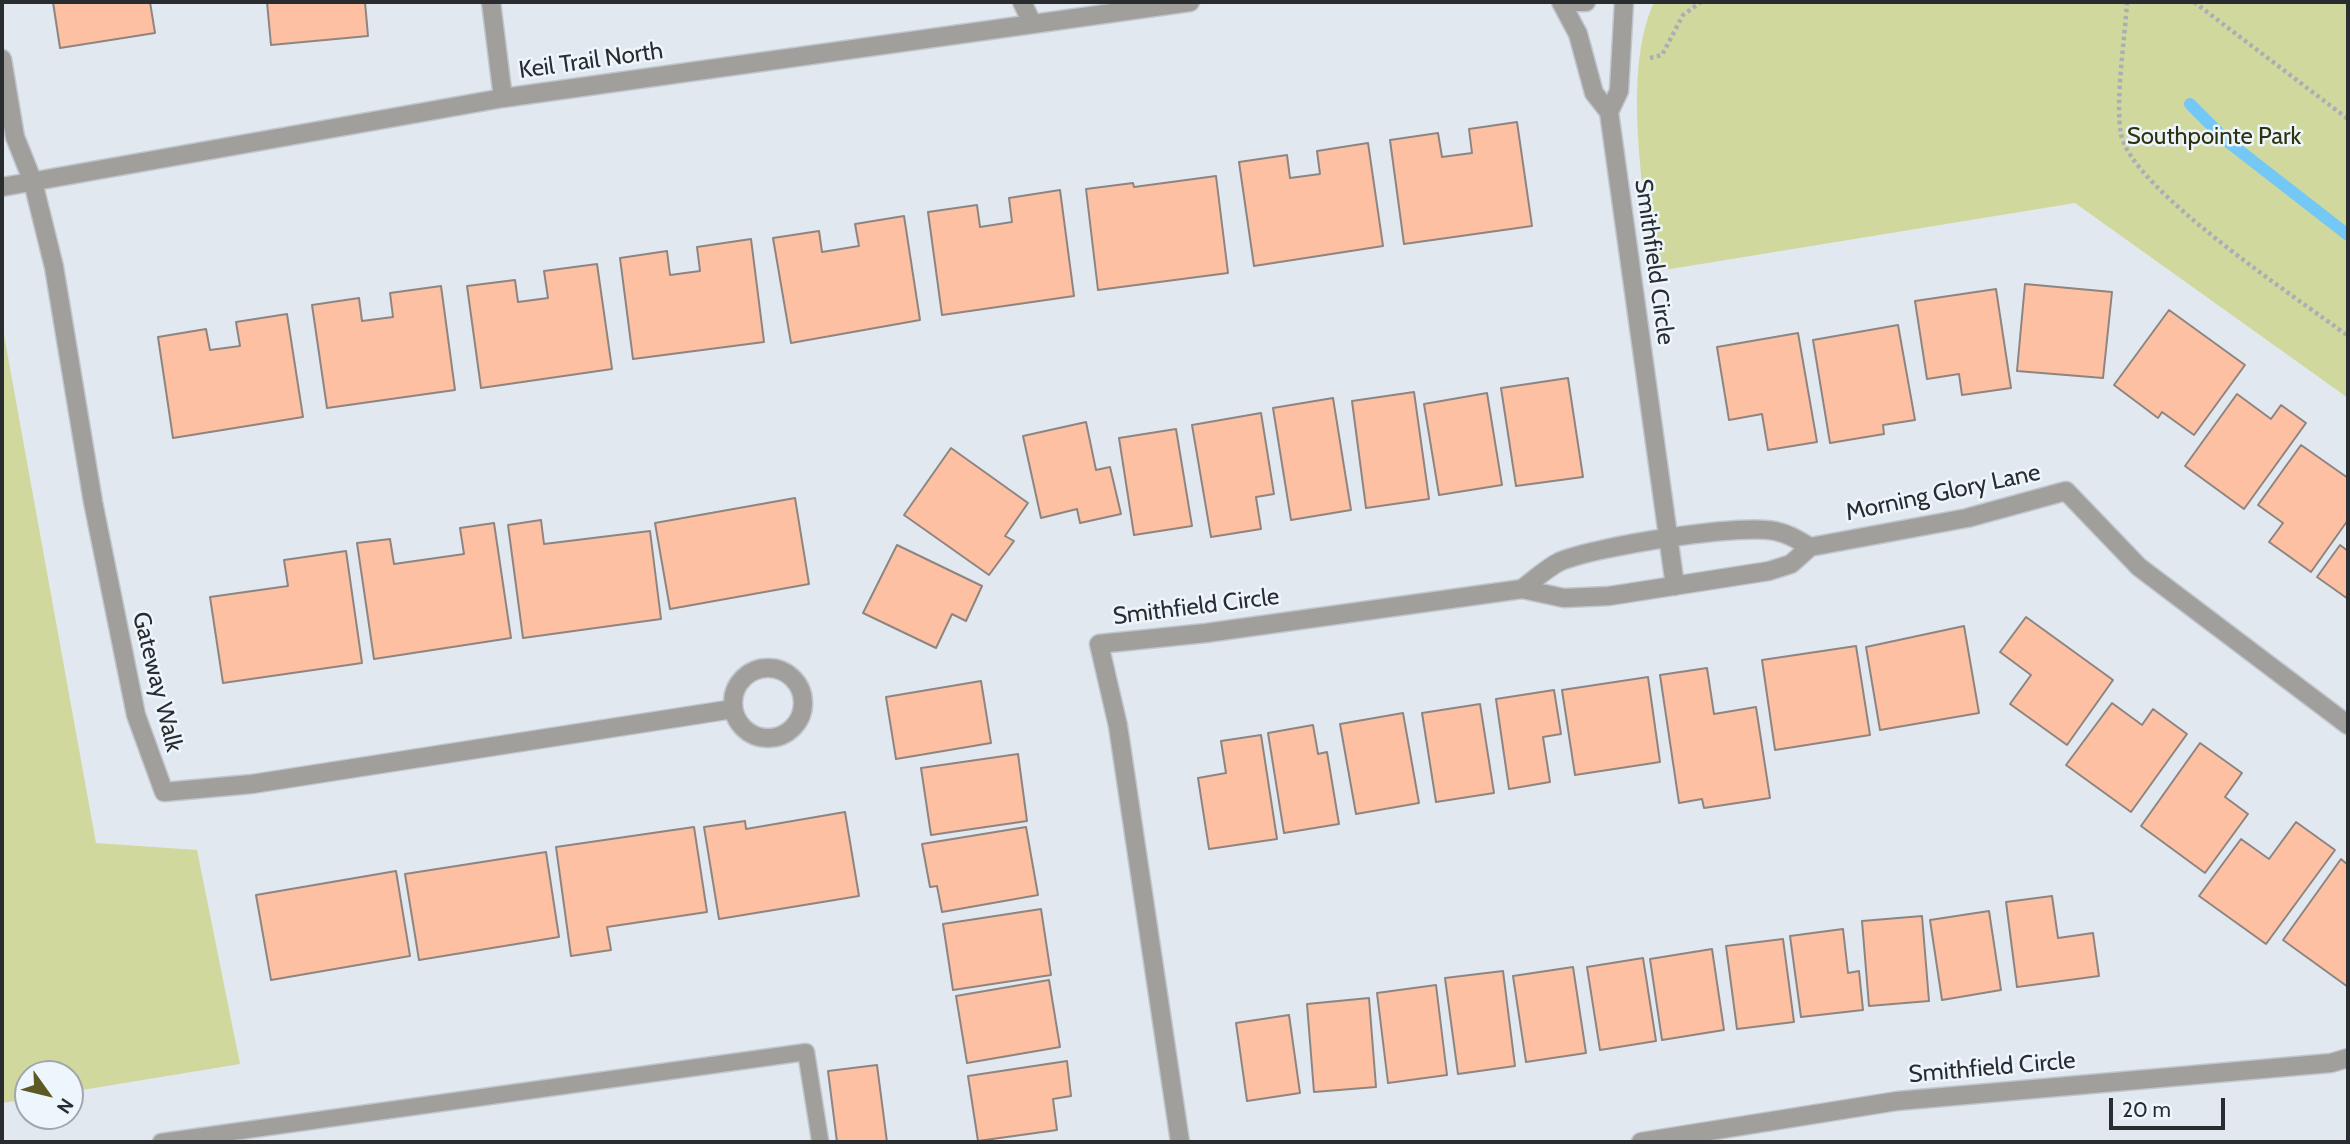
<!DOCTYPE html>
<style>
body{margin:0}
#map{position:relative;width:2350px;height:1144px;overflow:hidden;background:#e1e8f0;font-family:Cabin,sans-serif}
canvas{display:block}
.frame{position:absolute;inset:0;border:4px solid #2a2d2f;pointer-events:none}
.north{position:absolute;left:14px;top:1060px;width:70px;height:70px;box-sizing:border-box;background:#eef6fd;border:2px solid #a0a6ab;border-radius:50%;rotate:124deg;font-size:19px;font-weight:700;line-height:28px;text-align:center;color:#2a2d2f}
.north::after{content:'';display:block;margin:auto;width:24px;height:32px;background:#5d5925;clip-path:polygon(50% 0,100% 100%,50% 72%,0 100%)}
.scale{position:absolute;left:2109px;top:1098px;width:116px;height:32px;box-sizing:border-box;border:4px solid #2a2d2f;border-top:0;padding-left:9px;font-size:21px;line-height:24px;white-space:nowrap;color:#2a2d2f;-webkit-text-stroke:5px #eef6fd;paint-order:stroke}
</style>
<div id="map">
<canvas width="2350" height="1144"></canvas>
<div class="frame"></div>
<div class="north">N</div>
<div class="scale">20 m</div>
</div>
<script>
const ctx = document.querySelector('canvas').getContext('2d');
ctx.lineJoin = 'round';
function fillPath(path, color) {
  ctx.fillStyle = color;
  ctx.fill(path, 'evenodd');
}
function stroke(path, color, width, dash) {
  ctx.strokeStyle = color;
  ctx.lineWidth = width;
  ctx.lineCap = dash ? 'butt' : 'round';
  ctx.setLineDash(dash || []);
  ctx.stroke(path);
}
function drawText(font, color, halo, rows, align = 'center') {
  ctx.font = font + ' Cabin,sans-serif';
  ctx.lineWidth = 5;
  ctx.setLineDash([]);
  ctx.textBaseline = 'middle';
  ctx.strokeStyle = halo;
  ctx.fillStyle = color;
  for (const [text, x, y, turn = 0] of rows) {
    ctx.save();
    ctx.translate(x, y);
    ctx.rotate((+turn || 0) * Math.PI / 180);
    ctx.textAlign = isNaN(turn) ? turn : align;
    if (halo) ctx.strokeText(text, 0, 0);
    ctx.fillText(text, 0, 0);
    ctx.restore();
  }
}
fillPath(new Path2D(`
 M1654,2h694v396l-273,-195 -423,69c-7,-79 -31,-197 2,-270z
 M2,324l94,519 101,7 43,214 -170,28v-18h-42v25l-26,4z`), '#d1d89e');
stroke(new Path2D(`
 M2190,104l37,37 121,94`), '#74c8f5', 12);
const building = new Path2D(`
 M53,2h97l5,31 -95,15z
 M267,2h98l3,34 -97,9z
 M1517,122l15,104 -128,18 -14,-104 48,-7 4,24 30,-4 -3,-24z
 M1368,143l15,103 -129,20 -15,-104 48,-7 3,23 30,-4 -3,-23z
 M1216,176l12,97 -130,17 -12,-101 47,-6 1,4z
 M1060,190l14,106 -132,19 -14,-103 49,-7 3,22 32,-5 -3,-24z
 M904,216l16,104 -129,23 -18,-105 46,-7 3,21 37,-6 -4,-22z
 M751,239l13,103 -131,17 -13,-101 47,-7 3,24 30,-4 -3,-24z
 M597,264l15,105 -131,19 -14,-102 48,-6 3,22 30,-4 -4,-27z
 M2025,284l87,8 -9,86 -86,-7z
 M441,286l14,104 -128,18 -15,-103 47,-7 3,23 31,-4 -3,-24z
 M1996,289l15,99 -49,7 -3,-21 -32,5 -12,-78z
 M2169,310l76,55 -51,70 -32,-23 -4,6 -44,-33z
 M287,314l16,103 -130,21 -15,-101 48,-8 4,21 30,-4 -4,-24z
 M1898,325l17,95 -32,5 1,9 -54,9 -17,-103z
 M1798,333l19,109 -49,8 -6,-36 -33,6 -12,-73z
 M1568,378l15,99 -67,9 -15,-98z
 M1414,392l15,107 -63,9 -14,-107z
 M1487,393l15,92 -63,10 -15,-91z
 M2237,394l34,25 10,-14 25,18 -62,86 -59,-43z
 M1333,398l18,112 -60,10 -18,-112z
 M1261,413l13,81 -18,3 5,32 -50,8 -19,-112z
 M1086,422l10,48 14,-3 11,47 -41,9 -3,-14 -36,9 -18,-82z
 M1176,429l16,97 -58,9 -15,-97z
 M2301,445l47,33v42l-37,52 -42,-30 14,-19 -25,-18z
 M951,448l77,55 -23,33 9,5 -25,34 -85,-60z
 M795,498l14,86 -139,25 -15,-86z
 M541,520l3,24 106,-13 11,88 -138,19 -15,-113z
 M494,523l17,115 -137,21 -17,-116 33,-4 4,25 70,-10 -4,-26z
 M897,545l85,41 -16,35 -14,-7 -16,34 -73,-35z
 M2340,545l8,6v48l-31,-22z
 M346,551l16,112 -139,20 -13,-86 78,-11 -4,-26z
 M2026,617l87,63 -46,65 -57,-41 21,-29 -31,-23z
 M1964,626l15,87 -99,17 -14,-83z
 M1856,646l14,89 -95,15 -13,-90z
 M1707,668l7,46 42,-7 14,91 -66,10 -2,-9 -23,4 -19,-128z
 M1648,677l12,85 -85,13 -13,-85z
 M981,681l10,62 -95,16 -10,-62z
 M1554,690l7,44 -18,3 7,45 -41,7 -13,-90z
 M2112,703l30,22 11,-16 34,25 -56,78 -65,-47z
 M1480,704l14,89 -58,9 -14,-89z
 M1403,713l16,90 -63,11 -16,-90z
 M1313,725l5,29 9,-2 12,72 -55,9 -16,-100z
 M1261,735l16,104 -68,10 -11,-71 28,-5 -5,-32z
 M2200,743l42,30 -17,24 23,17 -43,59 -64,-47z
 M1018,754l9,67 -96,14 -10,-67z
 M845,812l14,84 -140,23 -15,-92 41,-6 1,8z
 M2296,822l39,28 -69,94 -67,-48 42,-57 28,20z
 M694,827l13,85 -100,15 4,23 -40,6 -15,-109z
 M1026,827l12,68 -96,17 -5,-26 -7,1 -8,-43z
 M546,852l13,85 -140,23 -14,-86z
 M2341,859l7,6v122l-65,-47z
 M396,871l14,85 -139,24 -15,-85z
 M2052,896l6,42 35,-5 6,43 -82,11 -11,-85z
 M1041,909l10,66 -98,15 -10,-66z
 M1989,911l12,79 -59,10 -12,-80z
 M1922,916l7,85 -60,5 -7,-85z
 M1843,929l5,44 11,-2 4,39 -62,7 -11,-81z
 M1783,939l11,83 -57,7 -11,-83z
 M1712,949l12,81 -62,10 -12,-81z
 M1643,958l13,83 -56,9 -13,-83z
 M1573,967l13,86 -60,9 -13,-86z
 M1503,971l12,95 -57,8 -13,-96z
 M1049,980l11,67 -93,16 -11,-67z
 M1436,985l11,90 -59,8 -11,-90z
 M1369,998l7,89 -62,5 -7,-88z
 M1289,1015l11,78 -53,8 -11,-78z
 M1067,1061l4,35 -18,3 4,31 -79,11 -10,-65z
 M877,1065l10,77h-50l-9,-71z`);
fillPath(building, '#fec0a2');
stroke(building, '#8e8581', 2);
const service = new Path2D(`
 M161,1142l645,-90 14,88`);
const minor = new Path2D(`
 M491,2l12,96
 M1022,2l10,21
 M1561,2l17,32 16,59 15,19 66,474
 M1573,2h13
 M2,59l13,78 18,45 21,85 39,235 43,213 28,77 88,-8 481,-75
 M1609,112l10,-21 5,-89
 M2,187l501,-89 687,-96
 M1522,589c12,-9 26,-22 39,-28 38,-15 176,-37 214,-30 14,3 23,9 35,16l157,-29 99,-27 73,76 209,158
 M733 703a35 35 0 1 1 70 0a35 35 0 1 1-70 0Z
 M1180,1142l-62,-416 -19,-82 107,-11 316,-44 42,9 45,-2 160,-25 22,-7 19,-17
 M1641,1142l256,-41 434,-38 17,-5`);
stroke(service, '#c0c6cd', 19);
stroke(minor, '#c0c6cd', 21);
stroke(new Path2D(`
 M2127,2c-2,37 -12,98 -6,132 10,55 178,165 227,202
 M2194,2l154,117
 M1650,58l12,-3 21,-40 18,-13`), '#a9afb5', 4.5, [3.5, 3.5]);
stroke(service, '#a19f9b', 16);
stroke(minor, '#a19f9b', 18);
drawText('24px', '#2a2d2f', '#eef6fd', [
 ["Keil Trail North",591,61,-8],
 ["Smithfield Circle",1654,262,82],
 ["Morning Glory Lane",1943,493,-12],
 ["Smithfield Circle",1196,607,-7],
 ["Gateway Walk",157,682,76],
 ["Smithfield Circle",1992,1068,-5]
]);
drawText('24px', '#2f320f', '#eef6fd', [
 ["Southpointe Park",2214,137]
]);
</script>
